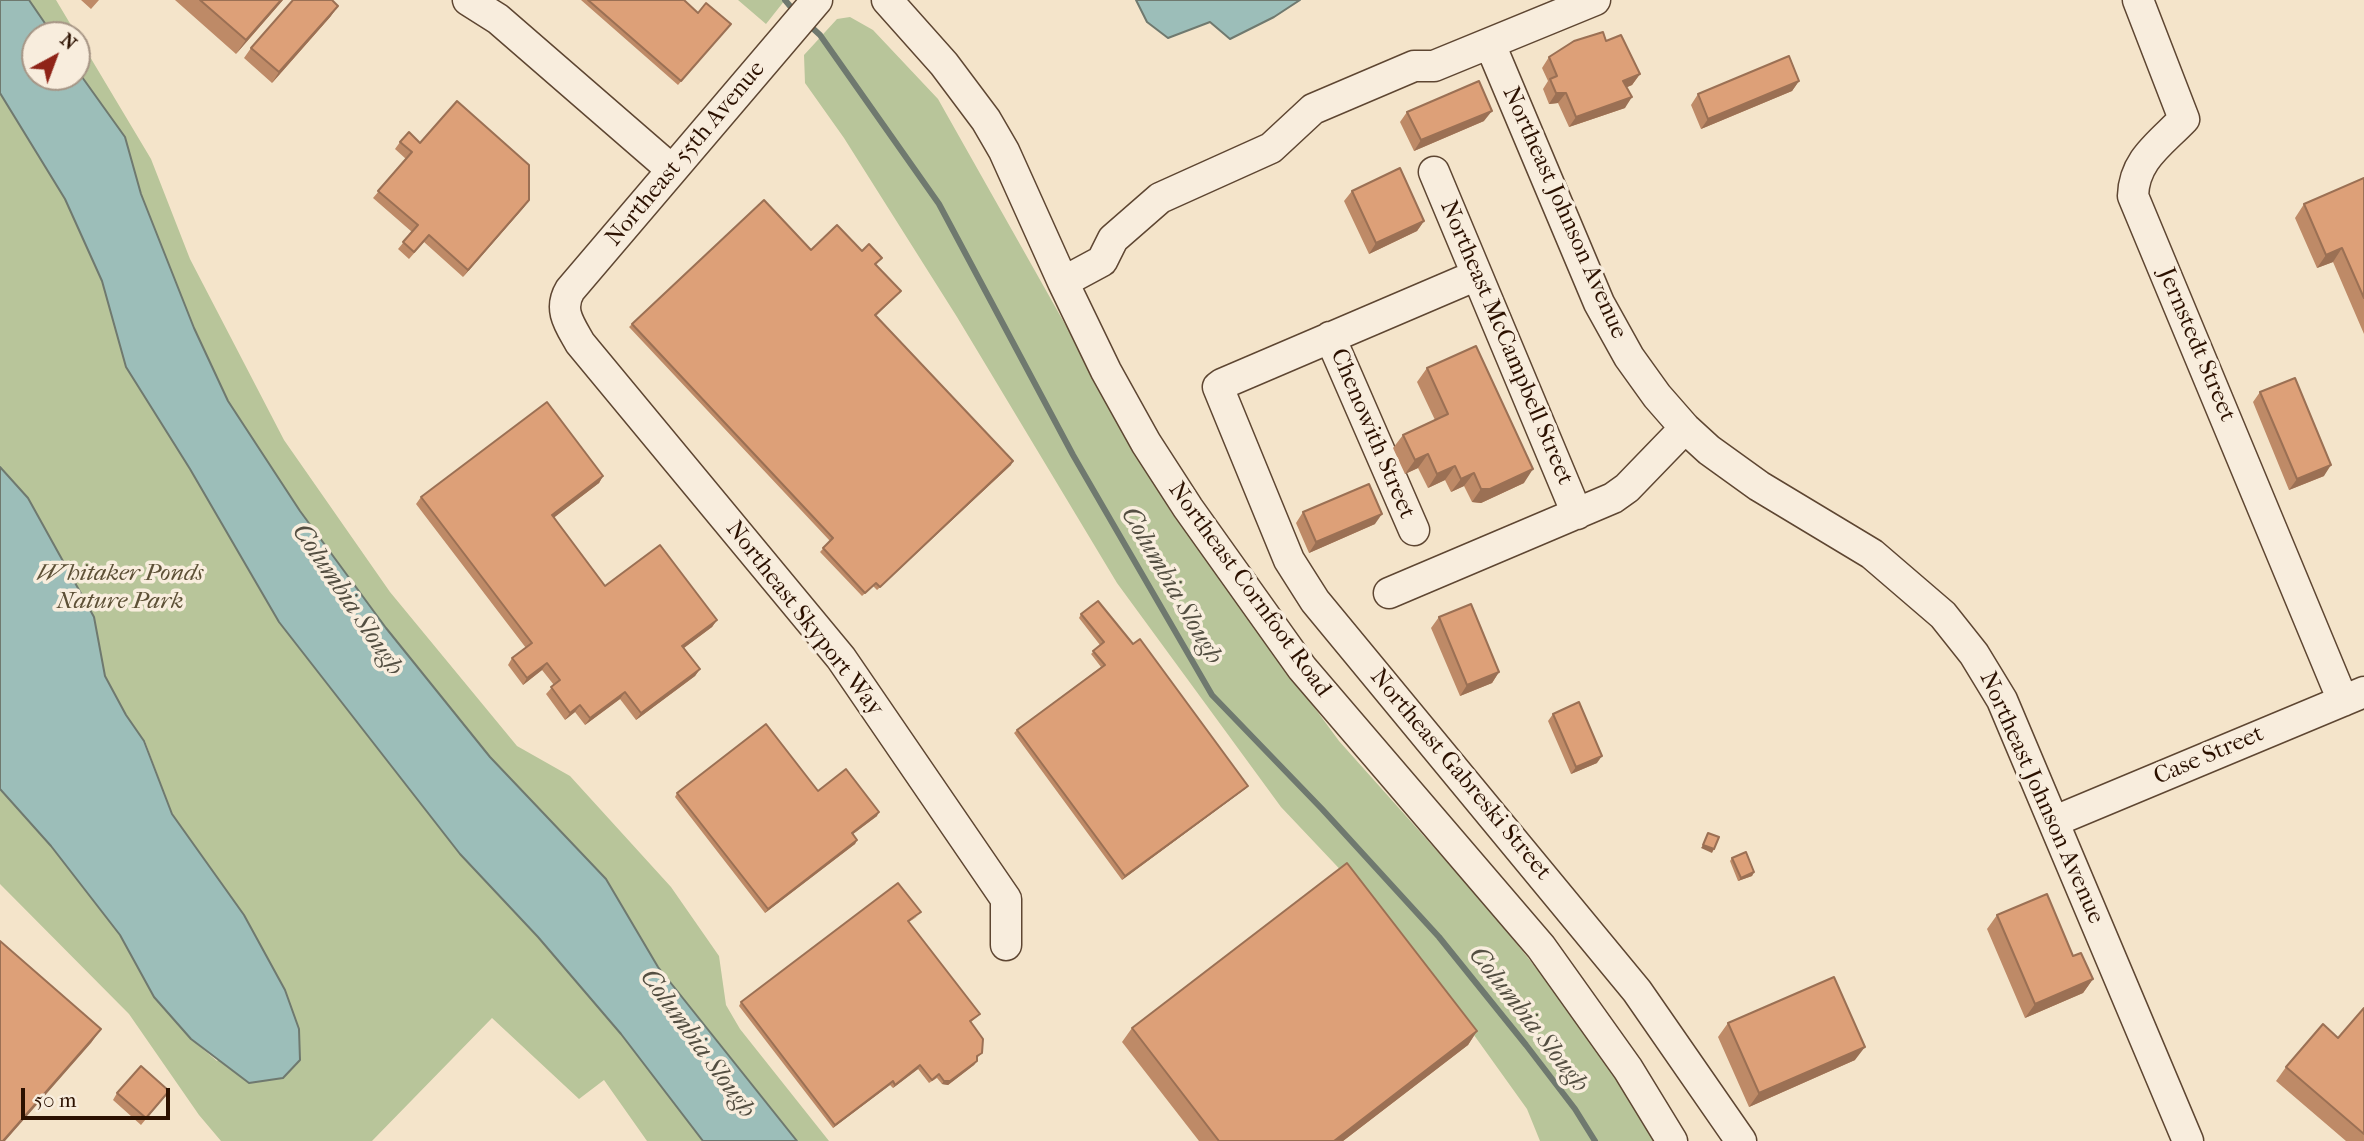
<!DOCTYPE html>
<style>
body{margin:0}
#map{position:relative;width:2364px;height:1141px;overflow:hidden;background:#f4e4ca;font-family:"IM FELL French Canon",serif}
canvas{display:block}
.north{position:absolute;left:21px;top:21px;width:70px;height:70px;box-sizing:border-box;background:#f8eddd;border:2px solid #a69585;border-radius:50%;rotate:41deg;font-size:19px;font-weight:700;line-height:28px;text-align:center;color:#2c1100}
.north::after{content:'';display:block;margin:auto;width:24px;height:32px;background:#8f2418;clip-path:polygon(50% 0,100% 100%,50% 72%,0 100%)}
.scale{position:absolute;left:21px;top:1088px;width:149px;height:32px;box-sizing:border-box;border:4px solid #2c1100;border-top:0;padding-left:9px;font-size:21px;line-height:24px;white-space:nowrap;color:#2c1100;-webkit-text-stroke:5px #f8eddd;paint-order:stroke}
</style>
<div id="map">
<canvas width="2364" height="1141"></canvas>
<div class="north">N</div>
<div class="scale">50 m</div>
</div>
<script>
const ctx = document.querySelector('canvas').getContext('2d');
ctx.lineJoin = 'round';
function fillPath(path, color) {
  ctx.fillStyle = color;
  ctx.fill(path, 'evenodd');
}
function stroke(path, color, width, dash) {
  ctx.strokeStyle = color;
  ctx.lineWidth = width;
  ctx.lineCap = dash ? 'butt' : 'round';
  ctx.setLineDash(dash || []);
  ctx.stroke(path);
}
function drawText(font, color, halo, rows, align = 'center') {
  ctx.font = font + ' "IM FELL French Canon",serif';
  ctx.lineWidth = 7;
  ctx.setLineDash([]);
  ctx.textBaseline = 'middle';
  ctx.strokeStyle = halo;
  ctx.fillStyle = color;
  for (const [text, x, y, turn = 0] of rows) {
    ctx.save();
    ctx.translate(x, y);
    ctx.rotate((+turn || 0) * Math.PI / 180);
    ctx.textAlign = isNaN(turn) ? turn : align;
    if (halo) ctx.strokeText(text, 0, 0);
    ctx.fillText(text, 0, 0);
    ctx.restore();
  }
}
fillPath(new Path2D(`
 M29,0h27l95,159 39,100 94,181 106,152 127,154 53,30 101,111 48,69 7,49 14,24 89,112h-32l-139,-174 -52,-88 -116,-122 -104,-129 -86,-117 -72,-110 -34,-73 -53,-134 -16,-57 -48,-67v-35h-24z
 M738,0h47l-19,24z
 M850,17l23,13 65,69 233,413 168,229 150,168 106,133 60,99h-115l-13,-32 -124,-173 -122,-129 -164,-224 -160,-266 -113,-179 -39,-55 -1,-28 33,-36z
 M0,93l65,106 37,82 24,86 64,102 89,153 181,232 78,83 83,97 82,107h-56l-43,-61 -25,19 -87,-81 -120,123h-151l-22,-26 -70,-101 -129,-130zM145,741l27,73 72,101 41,75 -68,71 -26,-22 -37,-42 -34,-62 -69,-89z`), '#b8c59a');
const water = new Path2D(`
 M0,0h29l24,35h-18v42h42v-7l48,67 16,57 53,134 34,73 72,110 86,117 104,129 116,122 52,88 139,174h-94l-82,-107 -83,-97 -78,-83 -181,-232 -89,-153 -64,-102 -24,-86 -37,-82 -65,-106z
 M1136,0h164l-26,17 -44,22 -20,-17 -42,16 -21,-16z
 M0,467l28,31 66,119 11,59 21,39 18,26 28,73 72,101 41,75 14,39 1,31 -17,18 -34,5 -58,-44 -37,-42 -34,-62 -69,-89 -51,-57z`);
fillPath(water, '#9cbeb9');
stroke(water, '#6f796f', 2);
stroke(new Path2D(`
 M785,0l10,12
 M808,24l12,11 119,169 134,251 139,240 110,114 117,128 87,108 49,64 20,32`), '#6f796f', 6);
const minor = new Path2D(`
 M468,0l30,19 174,151
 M817,0l-247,290c-12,20 0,35 10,53l261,315 165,241v46
 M887,0l57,64 42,56 18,31 59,131 43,89 40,72 42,65 114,160 239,279 87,122 44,72
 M2138,0l46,119c-24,25 -50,41 -51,77l210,505
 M1490,44l109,259 30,54 28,39 28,32 24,22 50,36 113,68 71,61 31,39 28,46 186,441
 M1434,172l143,342
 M1477,275l-255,109 -4,3 71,173 26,41 322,390 104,150
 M1063,282l39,-21 11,-22 47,-41 111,-50 42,-39 101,-43h20l161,-66
 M1330,337l84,193
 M1389,593l224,-95 14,-10 58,-60
 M2055,821l309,-129`);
stroke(minor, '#5e4632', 33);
stroke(minor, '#f8eddd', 30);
fillPath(new Path2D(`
 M81,0h18l-8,9z
 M175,0h108l-47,54z
 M581,0h103v1l14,12 33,11 -53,61z
 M331,16l-59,67 -28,-25 7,-10z
 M1549,57l91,17 -8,11 -5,2 -2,21 -56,19 -11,-24 -9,1 -6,-15 5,-8 -6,-13z
 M1799,81l-7,10 -91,38 -10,-24 7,-11z
 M1407,112l77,9 -70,30 -14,-29z
 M400,142l20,1 104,64 -61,70 -39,-35 -15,17 -11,-10 14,-17 -39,-34 33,-39 -11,-10z
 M2364,178v156l-31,-72 -16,6 -22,-50 9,-14z
 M1352,191l72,30 -7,10 -48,23 -25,-53z
 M811,250l51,1 17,10 -3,4 25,26 -25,25 135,149 -134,125 -4,-4 -11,10 -42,-44 10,-11 -201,-214 3,-3z
 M1427,368l97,115 -43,20 -9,-1 -8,-16 -13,6 -6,-12 -17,8 -10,-20 -13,6 -12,-26 10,-13 32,-15 -18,-38z
 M2260,392l64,84 -35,14 -36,-88z
 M603,476l-4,7 -46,35 52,68 112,34 -5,7 -28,21 16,21 -5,7 -59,44 -16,-21 -35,26 -10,-13 -10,8 -19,-26 8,-9 -12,-15 -19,15 -15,-20 4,-7 14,-10 -110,-144 5,-7z
 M1303,512l72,12 -66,29 -13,-30z
 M1081,614l167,172 -3,3 -123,91 -108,-147 3,-3 84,-63 -10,-13 9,-9 -21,-27z
 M1439,617l60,55 -7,11 -32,13 -29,-68z
 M1553,714l44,49 -26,11 -23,-53z
 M818,791l59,25 -24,18 4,6 -2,4 -90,69 -90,-116 2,-4z
 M1732,858l22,14 -2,4 -14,5 -8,-20z
 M1997,915l76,41 20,23 -10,14 -58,25 -38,-89z
 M918,916l-9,6 71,92 -3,3 -6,5 11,31 -5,5v3l-3,4 -26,20 -6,-1 -5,-6 -8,5 -11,-14 -25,19 -3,-3 -57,43 -94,-122 2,-4z
 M2364,1008v133h-18l-70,-60 10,-14 52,-29z
 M1728,1023l127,37 -106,47 -31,-70z
 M1132,1028l345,3 -9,14 -125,96h-144l-77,-99z
 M169,1091l-28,34 -28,-25 4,-7z`), '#be8a67');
fillPath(new Path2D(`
 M281,0h2l-47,54 10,-14z
 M338,6l-7,10 -59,67 7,-11z
 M1640,74l-8,11 -16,7 7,-11z
 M1799,81l-7,10 -91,38 7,-10z
 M1556,93h10l-8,10 -9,1z
 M1632,97l-7,11 -56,19 7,-10z
 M1492,111l-8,10 -70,30 7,-11z
 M529,200l-5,7 -61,70 5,-7z
 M1424,221l-7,10 -48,23 7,-11z
 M2342,248l-9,14 -16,6 9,-13z
 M1428,454l-10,14 -13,6 10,-14z
 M1013,461l-2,4 -134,125 3,-3z
 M2331,465l-7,11 -35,14 8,-11z
 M1455,466l-10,14 -17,8 9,-14z
 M1533,469l-9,14 -43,20 -9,-1 9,-13z
 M1474,473l-10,13 -13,6 10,-13z
 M603,476l-4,7 -52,40 5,-8z
 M1382,514l-7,10 -66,29 7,-11z
 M717,620l-5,7 -35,26 5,-7z
 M547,663l-5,7 -19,15 4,-7z
 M700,669l-5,7 -59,44 5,-7z
 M1499,672l-7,11 -32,13 7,-11z
 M625,692l-5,7 -35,26 5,-7z
 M580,705l-5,7 -10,8 5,-7z
 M1602,756l-5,7 -26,11 5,-7z
 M1248,786l-3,3 -123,91 3,-4z
 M879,812l-2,4 -28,21 3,-4z
 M857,840l-2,4 -90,69 3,-4z
 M1703,845l11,4 -2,4 -11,-5z
 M1754,872l-2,4 -14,5 3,-3z
 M2093,979l-10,14 -58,25 10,-14z
 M101,1029l-10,14 -86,98h-2z
 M1477,1031l-9,14 -125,96h-9z
 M1865,1047l-10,13 -106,47 10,-14z
 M977,1061l-3,4 -26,20 -6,-1 2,-3z
 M920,1065l-2,4 -25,19 2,-3z
 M893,1081l-3,4 -57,43 2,-3z`), '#9b7054');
const building = new Path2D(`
 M200,0h81l-35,40z
 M293,0h39l6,6 -59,66 -28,-24z
 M588,0h96l14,13 8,-10 25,21 -50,57z
 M1603,32l3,9 15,-6 19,39 -17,7 9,16 -56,20 -10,-24h-10l-6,-14 7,-3 -8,-19 25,-16z
 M1789,56l10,25 -91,38 -10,-25z
 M1479,81l13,30 -71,29 -14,-28z
 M457,101l72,64v35l-61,70 -39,-35 -15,17 -11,-10 15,-17 -40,-34 34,-39 -12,-10 9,-10 11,11z
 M1400,168l24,53 -48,22 -24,-52z
 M2364,178v120l-22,-50 -16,7 -22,-51z
 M764,200l47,50 26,-25 25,26 7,-7 13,14 -7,6 26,27 -26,24 138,146 -133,126 -4,-4 -11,10 -42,-45 10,-10 -201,-214z
 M1476,346l57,123 -43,20h-9l-7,-16 -13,6 -6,-13 -18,8 -9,-20 -13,6 -12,-25 45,-21 -21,-46z
 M2295,378l36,87 -34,14 -37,-87z
 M547,402l56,74 -51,39 53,71 55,-41 57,75 -35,26 18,23 -59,44 -16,-21 -35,26 -10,-13 -10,8 -19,-26 9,-7 -13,-17 -20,15 -15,-20 20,-15 -111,-146z
 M1369,484l13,30 -66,28 -13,-30z
 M1098,601l35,43 7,-5 108,147 -123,90 -108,-146 88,-65 -12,-14 11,-9 -23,-28z
 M1471,604l28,68 -32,13 -28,-68z
 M1579,702l23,54 -26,11 -23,-53z
 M766,724l52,67 28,-22 33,43 -27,21 5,7 -89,69 -91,-116z
 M1708,833l11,4 -5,12 -11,-4z
 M1746,852l8,20 -13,6 -9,-20z
 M1347,863l130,168 -143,110h-115l-87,-113z
 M898,883l23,29 -13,9 72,93 -10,7 13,18 -1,14 -5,3v5l-27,20h-6l-5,-7 -7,6 -12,-15 -25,20 -2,-4 -58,44 -94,-123z
 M2047,894l26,62 8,-3 12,26 -58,25 -38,-89z
 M0,941l101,88 -98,112h-3z
 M1834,977l31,70 -106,46 -31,-70z
 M2364,1008v126l-78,-67 37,-43 15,14z
 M141,1066l28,25 -23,27 -29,-25z`);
fillPath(building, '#dda078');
stroke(building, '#9b7054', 2);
drawText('24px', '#2c1100', '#f8eddd', [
 ["Northeast 55th Avenue",686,154,-50],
 ["Northeast Johnson Avenue",1564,213,66],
 ["Northeast McCampbell Street",1506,343,67],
 ["Jernstedt Street",2196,345,67],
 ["Chenowith Street",1372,434,67],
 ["Northeast Cornfoot Road",1249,590,54],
 ["Northeast Skyport Way",804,619,52],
 ["Case Street",2209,756,-23],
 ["Northeast Gabreski Street",1460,775,50],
 ["Northeast Johnson Avenue",2041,798,66]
]);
drawText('italic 24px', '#5d5036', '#f8eddd', [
 ["Whitaker Ponds",120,574],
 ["Nature Park",120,602]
]);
drawText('italic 26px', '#534e41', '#f8eddd', [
 ["Columbia Slough",1171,586,60],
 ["Columbia Slough",347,600,56],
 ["Columbia Slough",1528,1020,52],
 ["Columbia Slough",697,1044,54]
]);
</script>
